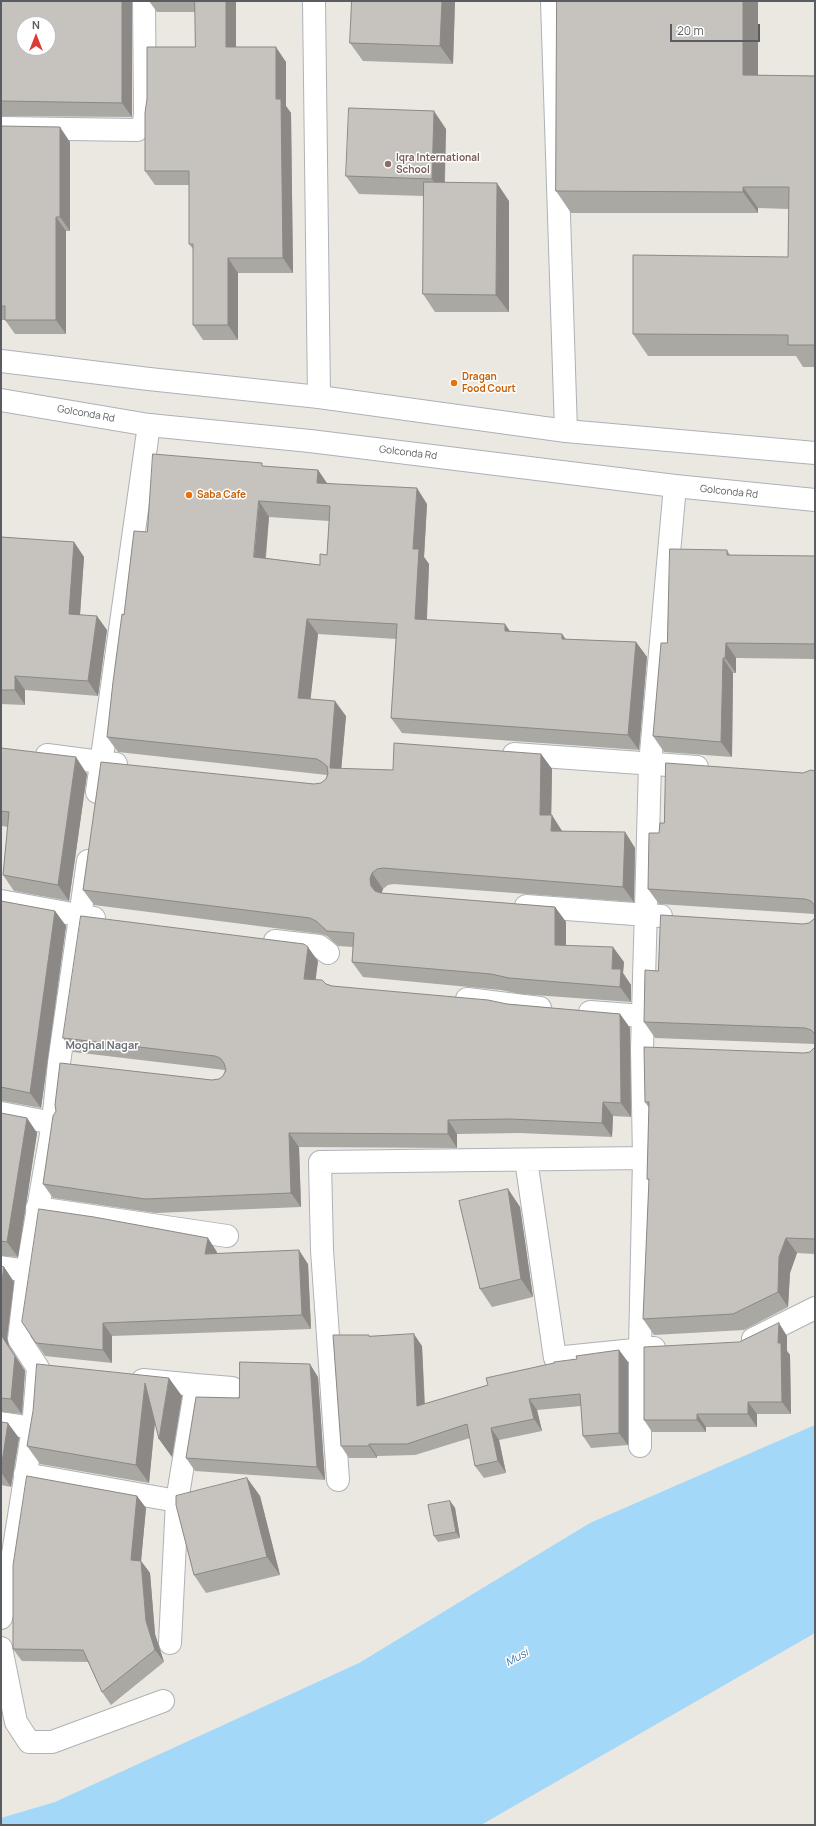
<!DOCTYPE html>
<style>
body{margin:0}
#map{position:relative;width:816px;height:1826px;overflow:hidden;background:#ebe8e1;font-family:Manrope,sans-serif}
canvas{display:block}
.frame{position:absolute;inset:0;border:2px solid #595d61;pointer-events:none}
.north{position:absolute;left:16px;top:16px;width:40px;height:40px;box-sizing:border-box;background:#fff;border:1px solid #bdbec0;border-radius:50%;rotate:0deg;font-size:11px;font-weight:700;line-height:16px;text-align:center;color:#595d61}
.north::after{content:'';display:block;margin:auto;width:14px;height:18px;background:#dd3935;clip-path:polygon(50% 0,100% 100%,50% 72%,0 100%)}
.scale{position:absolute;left:670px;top:24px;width:90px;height:18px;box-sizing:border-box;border:2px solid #595d61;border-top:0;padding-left:5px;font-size:12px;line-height:14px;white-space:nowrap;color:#595d61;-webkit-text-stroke:3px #fff;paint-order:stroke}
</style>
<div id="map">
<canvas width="816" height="1826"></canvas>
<div class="frame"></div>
<div class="north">N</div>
<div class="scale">20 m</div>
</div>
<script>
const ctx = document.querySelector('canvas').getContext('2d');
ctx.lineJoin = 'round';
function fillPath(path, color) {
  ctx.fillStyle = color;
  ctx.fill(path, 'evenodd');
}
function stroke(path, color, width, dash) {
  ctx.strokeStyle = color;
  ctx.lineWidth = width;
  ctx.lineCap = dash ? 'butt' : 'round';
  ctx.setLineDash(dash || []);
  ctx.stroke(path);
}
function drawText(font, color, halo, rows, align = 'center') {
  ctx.font = font + ' Manrope,sans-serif';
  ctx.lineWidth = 3;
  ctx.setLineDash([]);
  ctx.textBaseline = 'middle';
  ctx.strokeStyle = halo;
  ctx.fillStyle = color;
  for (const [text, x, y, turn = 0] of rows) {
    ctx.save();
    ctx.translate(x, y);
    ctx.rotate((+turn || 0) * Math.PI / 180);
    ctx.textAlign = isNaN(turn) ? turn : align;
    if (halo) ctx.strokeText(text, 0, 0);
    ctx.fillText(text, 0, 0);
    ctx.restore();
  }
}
fillPath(new Path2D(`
 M815,1425v208l-334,192h-480v-7l54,-16 304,-139 231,-140z`), '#a3d8f9');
const minor = new Path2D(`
 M314,1l5,396
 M552,1l14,430
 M1,128l136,2 7,-7 1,-10 -1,-112
 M514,754l183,13
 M47,755l69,9
 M97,792l52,-367
 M1,901l93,17
 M526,906l135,10
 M275,941l44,5 9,7
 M467,999l73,9
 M590,1012l53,4
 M1,1113l52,10
 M526,1160l29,198 99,-10
 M37,1208l190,28
 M1,1267l26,4
 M753,1339l62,-31
 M143,1380l53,5 -19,116 -7,142
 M196,1385l36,3
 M1,1423l32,5
 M640,1446v-98l4,-190 -2,-108 8,-286 25,-278
 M25,1474l152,27
 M338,1480l-16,-230 -2,-88 324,-4
 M1,1618l4,-14 28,-176 5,-60 -19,-29 8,-68 26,-148 6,-60 29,-202
 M1,1648l15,74 13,20h23l111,-41`);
const secondary = new Path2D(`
 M1,361l148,18 170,18 247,34 249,22
 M1,400l148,25 161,16 365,45 140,14`);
stroke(minor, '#aeb2b6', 24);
stroke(secondary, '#adb1b6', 24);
stroke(minor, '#fff', 22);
stroke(secondary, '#fff', 22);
fillPath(new Path2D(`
 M1,1h131v116l-131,-1z
 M149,1h87v46l50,15v44l5,7 2,160h-55v67h-35l-10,-15v-76l-4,-5v-59h-34l-10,-14 50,-124v-35h-38z
 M352,1h103l-2,63 -90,-3 -13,-18z
 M557,1h201v74l57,1v291h-12l-7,-11h-148l-15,-22 155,-77 1,-48 -31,-1v5h-187l-15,-22z
 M1,126l69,16v89h-4v103h-51l-10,-14h-4z
 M446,129l-1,54 64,18v111h-74l-12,-18 1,-98 -65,-2 -13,-18z
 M264,467l54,3 9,13 100,21 -3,53 5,7 -2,56 83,11 52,3 3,5 71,3 11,15 -8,93 -237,-17 -11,-15 5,-79 -78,-5 -8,65 36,17 -5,53 52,1 148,-16 11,15 -1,46 11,16 63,1 10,16 -1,54 -240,-18 -6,1 -5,4 -2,4 174,14 11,15v23l58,17 -1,11 8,12v17l-111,-8 -19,-4 -138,-13 -11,-15 1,-15 -15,-1 -11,-10 -6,-2 -227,-29 -11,-15 231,-106 7,-1 5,-4 1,-4 -209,-23 -11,-15 17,-122 23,-83zM269,517l60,4 -2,34 -7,10 -54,-7z
 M1,537l73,5 10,15 -4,58 27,15 -9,66 -73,-6v15l-24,-1z
 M727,550l3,5 85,1v103l-79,-1v15h-3l-1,84 -68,-5 -11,-16 14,-93z
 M1,748l86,26 -18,127 -55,-10 -11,-16 5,-48 -6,-1 -1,-1z
 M815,771v143l-156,-10 -11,-15 11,-56 5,-10 139,-50z
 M1,901l54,10 11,15 -25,182 -38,-7h-2z
 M815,917v127l-160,-6 -11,-16 14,-51 145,-47 6,-1 5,-4z
 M318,961l-3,18 17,7 175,18 113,10 10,14 1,89 -18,-1 -1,21 -92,-4 -63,1v14l-158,-1 2,60 -146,6 -102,-15 -10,-14 169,-104 7,-1 4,-3 2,-6 -152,-18 -10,-14z
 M815,1046v208l-18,-1 -7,20 -2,34 -44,23 -90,5 -11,-16 6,-138 -2,-2 2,-71 -4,-6 165,-50 5,-5z
 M1,1113l26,5 10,15 -19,124 -17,-1z
 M508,1189l12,18 13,90 -41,10 -12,-18z
 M217,1252v1l91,11 3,65 -199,7v27l-67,-7 -9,-13z
 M1,1266l3,1 10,15 -7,56 2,8 16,25 -3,43 -21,-2z
 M370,1336l52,10 3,58 152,-45 42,-9 9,12v83l-37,3 -8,-12 -2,-30 -44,4 5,21 -43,9 7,33 -22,5 -9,-12 -5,-28 -55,17 -38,1v2h-28l-8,-12z
 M787,1336v15l3,4 1,59h-34v13h-51v5h-54l-8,-12 95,-78z
 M318,1377l7,103 -130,-9 -9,-13 53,-60z
 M182,1396l-10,61 -13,-18 -4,-16 -6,60 -109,-19 -13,-18z
 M1,1422l18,16 -8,49 -10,-2z
 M247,1478l13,18 20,79 -74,18 -12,-18z
 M137,1496l9,12 -5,53 9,12 5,61 9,28 -53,43 -9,-13 -14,-30 -66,-1 -9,-12z
 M450,1501l5,7 5,30 -22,4 -4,-6z`), '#aaa8a3');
fillPath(new Path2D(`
 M122,1h10v116l-10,-14z
 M226,1h10v61l-10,-15z
 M442,1h13l-2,63 -13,-18z
 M743,1h15v96l-15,-22z
 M276,47l10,15v44l5,7 2,160 -10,-15 -7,-159z
 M434,111l12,18 -2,68 -12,-18z
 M60,127l10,15v89l-10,-14z
 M497,183l12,18v111l-13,-17z
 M743,187l15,21v5l-15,-21z
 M56,217l10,14v103l-10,-14z
 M228,258l10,15v67l-10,-15z
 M318,470l10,15 -11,-2z
 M417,488l10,16 -3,53 5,7 -3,70 -11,-15 -2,-70z
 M259,501l10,16 -5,55 -10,-15z
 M74,542l10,15 -5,72 -10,-15z
 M97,616l10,14 -9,66 -10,-15z
 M307,619l11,15 -9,79 -11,-15z
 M505,624l11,16 -11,-9z
 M562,634l11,15 -11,-10z
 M636,642l11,15 -8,93 -11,-15z
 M726,643l10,15v15l-11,-15z
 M723,658l10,15 -1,84 -11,-15z
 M15,676l10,14v15l-10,-15z
 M335,701l11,15 -6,67 -10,-15z
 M541,754l11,15 -1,61 -11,-15z
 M76,757l11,17 -18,127 -11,-16z
 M552,815l10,16v15l-11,-15z
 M625,832l10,16 -1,54 -11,-15z
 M372,873l11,16 -2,6 1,6 -11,-15 -1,-7z
 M555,907l11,15v38l-11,-15z
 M55,911l11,15 -25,182 -11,-15z
 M308,947l10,14 -4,32 -10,-14z
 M613,947l11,15 -1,11 8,12v17l-11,-15 -8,-18z
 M620,1014l10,14 1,89 -10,-14z
 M603,1102l10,14 -1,21 -10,-14z
 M27,1118l10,15 -19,124 -11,-15z
 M448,1120l9,14v14l-9,-14z
 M289,1133l10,14 2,60 -10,-14z
 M508,1189l12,18 13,90 -12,-18z
 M208,1238l9,14 -3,15 -9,-13z
 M786,1238l11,15 -7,20 -2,34 -10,-15 1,-35z
 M299,1250l9,14 3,65 -9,-14z
 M4,1267l10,15 -7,56 2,8 16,25 -3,43 -11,-15 -10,-64v-48z
 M103,1323l9,13v27l-9,-13z
 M779,1323l8,13v15l3,4 1,59 -9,-12 -4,-59z
 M414,1334l8,12 3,72 -8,-12z
 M619,1350l9,12v83l-9,-12z
 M310,1364l8,13 7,103 -8,-13z
 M169,1378l13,18 -10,61 -13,-18z
 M145,1383l12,18 -8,82 -13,-18z
 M529,1399l8,11 5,21 -8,-12z
 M748,1402l9,12v13l-9,-13z
 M697,1414l9,13v5l-9,-12z
 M8,1423l11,15 -8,49 -10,-15v-3z
 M491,1428l8,12 7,33 -8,-12z
 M369,1444l8,12v2l-8,-12z
 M247,1478l13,18 20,79 -13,-18z
 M137,1496l9,12 -6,64 -9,-12z
 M450,1501l5,7 5,30 -4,-6z
 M141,1561l9,12 5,61 9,28 -9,-12 -9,-29z`), '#8b8885');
const building = new Path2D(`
 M1,1h121v102l-121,-2zM24,24h24v24h-24z
 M195,1h31v46h50v52h5l2,159h-55v67h-35v-81h-4v-73h-44v-58l2,-14v-52h48z
 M352,1h90l-2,45 -90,-3z
 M557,1h186v74l72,1v269h-27v-10l-155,-1v-79l155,2 1,-70h-46v5l-187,-1z
 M349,108l85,3 -2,68 -86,-3z
 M1,126l59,1v90h-4v103h-51v-14h-4z
 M424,182l73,1 -1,112 -73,-1z
 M153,454l109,9v3l56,4 -1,13 100,5 -4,61h6l-4,70 90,5v7l57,3v5l74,3 -8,93 -237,-17 6,-94 -90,-5 -9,79 37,3 -5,67 63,2 1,-27 147,11 -1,61h12l-1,16 74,1 -2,55 -240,-19 -6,1 -5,4 -2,6 1,7 4,5 6,2 174,14v38l58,2 -1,22h9l-1,18 -111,-9 -18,-4 -139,-12 2,-29 -27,-2 -11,-10 -6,-3 -227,-28 18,-128 213,22 7,-1 5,-4 2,-5 -1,-8 -5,-4 -5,-3 -210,-22 6,-55 9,-68 2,1 10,-84 13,1zM259,501l71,5 -3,49 -7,-1v11l-66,-8z
 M1,537l73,5 -5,72 28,2 -9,65 -73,-5v14h-14z
 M670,549l57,1v5l88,1v88l-89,-1 -1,15h-2l-2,84 -68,-6 8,-93h6z
 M1,748l75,9 -18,128 -55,-10 6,-63 -8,-1z
 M666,763l137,10 8,-3 4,1v135l-4,-5 -6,-2 -157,-10 1,-56h10l1,-10h4z
 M1,901l54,10 -25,182 -29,-6z
 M661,915l142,9 6,-1 5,-4 1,-2v117l-4,-4 -6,-2 -161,-6 1,-52 13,1z
 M81,916l223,28 4,3 -4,32 18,1 4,4 6,2 156,14 19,4 113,10 1,89 -18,-1 -1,21 -92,-4 -62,1v14l-159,-1 2,60 -146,6 -102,-15 10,-68 3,-5 -1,-6 5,-42 152,17 7,-1 4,-3 3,-6 -2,-7 -4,-5 -5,-2 -152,-18z
 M815,1046v193l-29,-1 -7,19 -1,35 -45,22 -90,5 6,-140h-2l2,-77h-4l-1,-55 160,6 6,-1 5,-5z
 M1,1113l26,5 -20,124 -6,-1z
 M508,1189l13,90 -41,10 -21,-88z
 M39,1209l55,8 114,21 -3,16 94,-4 3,65 -199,8v27l-67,-7 -14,-21z
 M1,1266l3,1 -3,20z
 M779,1323l-1,20h3l1,59h-34v12h-51v6h-53v-73l95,-5z
 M414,1334l3,72 71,-21 -2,-7 68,-15v-1l23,-3 -1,-3 43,-6v83l-36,3 -3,-42 -51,5 5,20 -43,9 7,33 -23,5 -8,-42 -60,20h-38v2h-28l-8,-111h36v1z
 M1,1335l14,21 -4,43 -10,-1z
 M240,1362l70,2 7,103 -131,-9 10,-61 43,1z
 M37,1364l132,14 -10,61 -14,-56 -9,82 -109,-19 6,-35z
 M1,1422l7,1 -7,46z
 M27,1476l110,20 -6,64 10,1 5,60 9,29 -53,42 -19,-42 -70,-1v-83z
 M247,1478l20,79 -73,18 -18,-70v-9z
 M450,1501l6,31 -22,4 -6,-31z`);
fillPath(building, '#c6c3be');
stroke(building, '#8b8885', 1);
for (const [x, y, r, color] of [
 [388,164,4,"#8d6e63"],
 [454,383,4,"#e8710a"],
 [189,495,4,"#e8710a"]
]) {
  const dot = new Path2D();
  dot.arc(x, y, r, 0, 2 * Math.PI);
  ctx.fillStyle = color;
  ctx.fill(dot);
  stroke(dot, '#fff', 1.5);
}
drawText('bold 10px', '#785e54', '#fff', [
 ["Iqra International",396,158],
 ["School",396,170]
], 'left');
drawText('bold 10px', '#c56008', '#fff', [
 ["Dragan",462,377],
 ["Food Court",462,389],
 ["Saba Cafe",197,495]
], 'left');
drawText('10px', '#595d61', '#fff', [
 ["Golconda Rd",86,414,10],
 ["Golconda Rd",408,453,7],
 ["Golconda Rd",729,492,6]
]);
drawText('bold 11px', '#6a6f73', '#fff', [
 ["Moghal Nagar",102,1046]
]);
drawText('italic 11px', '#427aa9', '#fff', [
 ["Musi",517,1658,-29]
]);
</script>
